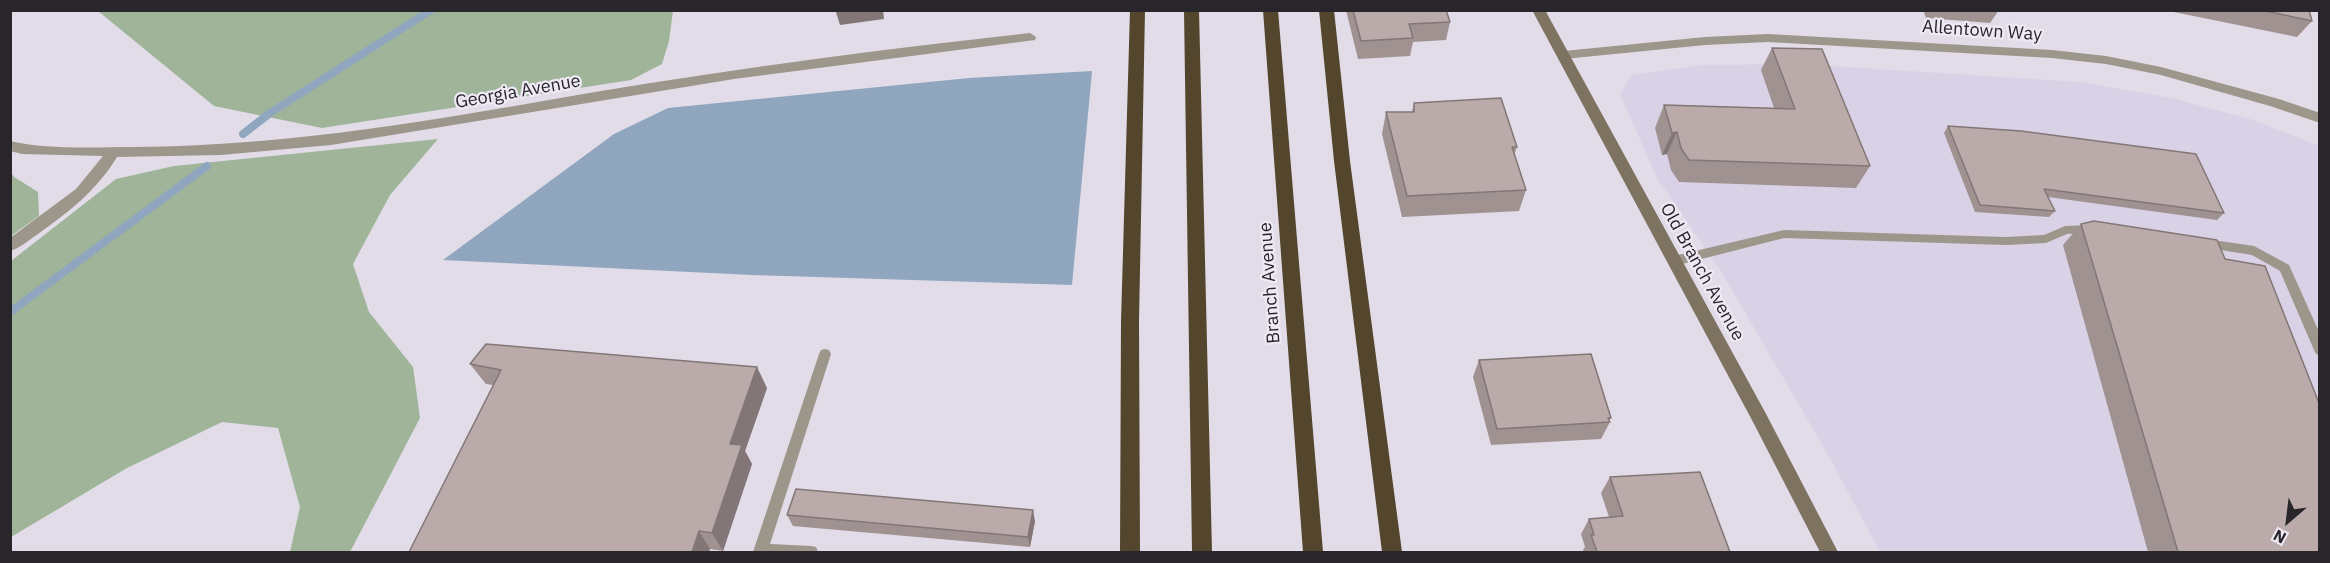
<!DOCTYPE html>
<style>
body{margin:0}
#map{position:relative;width:2330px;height:563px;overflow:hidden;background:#e1dce8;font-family:"IBM Plex Sans",sans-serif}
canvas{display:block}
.frame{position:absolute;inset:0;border:12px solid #28262a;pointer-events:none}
.north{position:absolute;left:2258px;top:491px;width:60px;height:60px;-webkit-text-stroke:4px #eee9f5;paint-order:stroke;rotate:208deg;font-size:16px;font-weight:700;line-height:24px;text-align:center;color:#28262a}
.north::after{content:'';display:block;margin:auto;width:21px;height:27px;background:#28262a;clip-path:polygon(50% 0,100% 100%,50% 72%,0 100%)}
</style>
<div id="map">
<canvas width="2330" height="563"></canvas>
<div class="frame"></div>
<div class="north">N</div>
</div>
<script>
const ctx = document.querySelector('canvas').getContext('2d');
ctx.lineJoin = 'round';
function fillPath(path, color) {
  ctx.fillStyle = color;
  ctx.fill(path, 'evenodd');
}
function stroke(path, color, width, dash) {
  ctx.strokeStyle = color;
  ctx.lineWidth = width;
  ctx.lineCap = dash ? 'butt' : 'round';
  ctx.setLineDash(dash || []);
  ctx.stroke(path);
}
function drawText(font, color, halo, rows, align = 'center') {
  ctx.font = font + ' "IBM Plex Sans",sans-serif';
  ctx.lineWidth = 4.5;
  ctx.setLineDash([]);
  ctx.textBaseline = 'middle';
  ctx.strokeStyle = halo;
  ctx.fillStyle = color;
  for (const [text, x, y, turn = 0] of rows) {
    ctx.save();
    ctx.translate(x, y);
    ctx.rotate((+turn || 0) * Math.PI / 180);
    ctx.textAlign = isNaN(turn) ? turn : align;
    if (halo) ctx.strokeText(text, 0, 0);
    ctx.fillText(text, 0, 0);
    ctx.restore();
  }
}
fillPath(new Path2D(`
 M1799,64l282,18 90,16 79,21 69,27v406h-439l-50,-94 -109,-187 -64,-93 -37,-84 12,-19 70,-10z`), '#d9d1e5');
fillPath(new Path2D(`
 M98,11h575l-4,30 -7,23 -31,16 -309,48 -108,-22z
 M438,139l-48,56 -37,69 16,48 44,55 7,51 -70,134h-60l10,-45 -22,-79 -56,-6 -95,46 -116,69v-276l105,-82 58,-13z
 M11,172l3,5 24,15 1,24 -28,20z`), '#9fb499');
fillPath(new Path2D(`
 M1092,71l-20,214 -320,-10 -309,-15 171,-126 54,-26 301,-30z`), '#8fa6be');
stroke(new Path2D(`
 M243,134l27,-21 161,-103
 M10,312l197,-146`), '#8fa6be', 8);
fillPath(new Path2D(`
 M2090,225l6,4 -2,3 -27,2 -21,9 -40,2 -222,-7 -110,28 -4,-2 -2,-3 2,-3 4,-2 110,-26 222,7 38,-2 21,-9z
 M2206,239l48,7 35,19 31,69v21l-4,-1 -2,-4 -34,-79 -28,-16 -50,-8 -2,-3z
 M825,349l4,1 2,4 -61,190 41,2 5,1 2,5h-65l66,-198 2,-4z`), '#9d968a');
fillPath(new Path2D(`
 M1030,33l6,4 -1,3 -301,39 -403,66 -110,10 -104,2c-20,33 -48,55 -79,77 -9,6 -18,14 -28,17v-13l66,-49 27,-33 -81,-2 -12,-3v-10c37,9 86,6 124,6 158,-1 307,-28 461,-55 144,-24 290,-43 435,-59z`), '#9d968a');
fillPath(new Path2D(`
 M1768,34l284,16 54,6 55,11 118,32 41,14v10l-50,-17 -109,-31 -55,-11 -54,-6 -284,-16 -63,3 -141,14 -6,-4 6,-4 141,-14z`), '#9d968a');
fillPath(new Path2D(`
 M1532,10h13l220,402 73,140h-18l-67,-130z`), '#7e7361');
fillPath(new Path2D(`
 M1130,10h15l-6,311 1,231h-20l1,-231z
 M1184,10h15l13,542h-20z
 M1263,10h15l45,542h-20z
 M1319,10h15l16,151 52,391h-20l-48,-391z`), '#54462c');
fillPath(new Path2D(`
 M1346,10h100l4,12 -4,18 -33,2 -3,14 -52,3z
 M1923,10h76l-9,13 -64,-5z
 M2164,10h145l3,11 -15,16z
 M1772,48l98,118 -14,22 -177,-6 -8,-12 -4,-16 -5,1 -7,-27 9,-23 110,3 -13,-38z
 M1414,103l103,44 -3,8 12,35 -7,21 -117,6 -20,-83 4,-22h26z
 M1948,126l276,87 -7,7 -169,-23 7,14 -6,6 -74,-5 -31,-79z
 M2081,224l238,328h-171l-85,-307z
 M1479,360l132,58 -2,2 1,2 -9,17 -110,6 -18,-68z
 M470,364l297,24 -22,63 7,13 -29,87 -13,-2 -1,3h-300l84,-167 -7,-1z
 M1610,477l120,75h-146l-1,-2 2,-3 -4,-13 8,-15 20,-2 -8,-24z
 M787,515l248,6 -5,26 -237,-21z`), '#a09291');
fillPath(new Path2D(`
 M847,10h36l1,9 -44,6 -4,-13z
 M1677,132l-10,22 -5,1 10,-22z
 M757,367l10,21 -22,63 7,13 -29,87 -11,-18 18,-89z
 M1033,510l2,11 -5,26 -2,-10z
 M699,531l11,18 -1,3h-17z`), '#827776');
const building = new Path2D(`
 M1353,10h93l4,12 -41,2 4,14 -52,3z
 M2261,10h48l3,11z
 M1772,48l50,1 48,117 -181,-6 -8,-12 -4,-16 -5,1 -8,-28 131,4z
 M1501,98l16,49h-5l14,43 -119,6 -21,-84h28v-9z
 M1948,126l73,5 175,23 28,59 -180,-24 11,22 -75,-6z
 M2094,221l123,19 8,19 40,7 54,137v149h-141l-97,-328z
 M486,344l271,23 -27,77 12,1 -30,88 -13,-2 -7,21h-283l92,-182 -31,-6z
 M1591,354l20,64h-3l2,4 -113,7 -18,-69z
 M1700,472l30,80h-133l-6,-17h3l-5,-16 34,-3 -13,-39z
 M796,489l237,21 -5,27 -241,-22z`);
fillPath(building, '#baaaa9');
stroke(building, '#827776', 1.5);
drawText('18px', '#28262a', '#eee9f5', [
 ["Allentown Way",1982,31,4],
 ["Georgia Avenue",518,92,-10],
 ["Old Branch Avenue",1702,272,61],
 ["Branch Avenue",1270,283,-94]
]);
</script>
